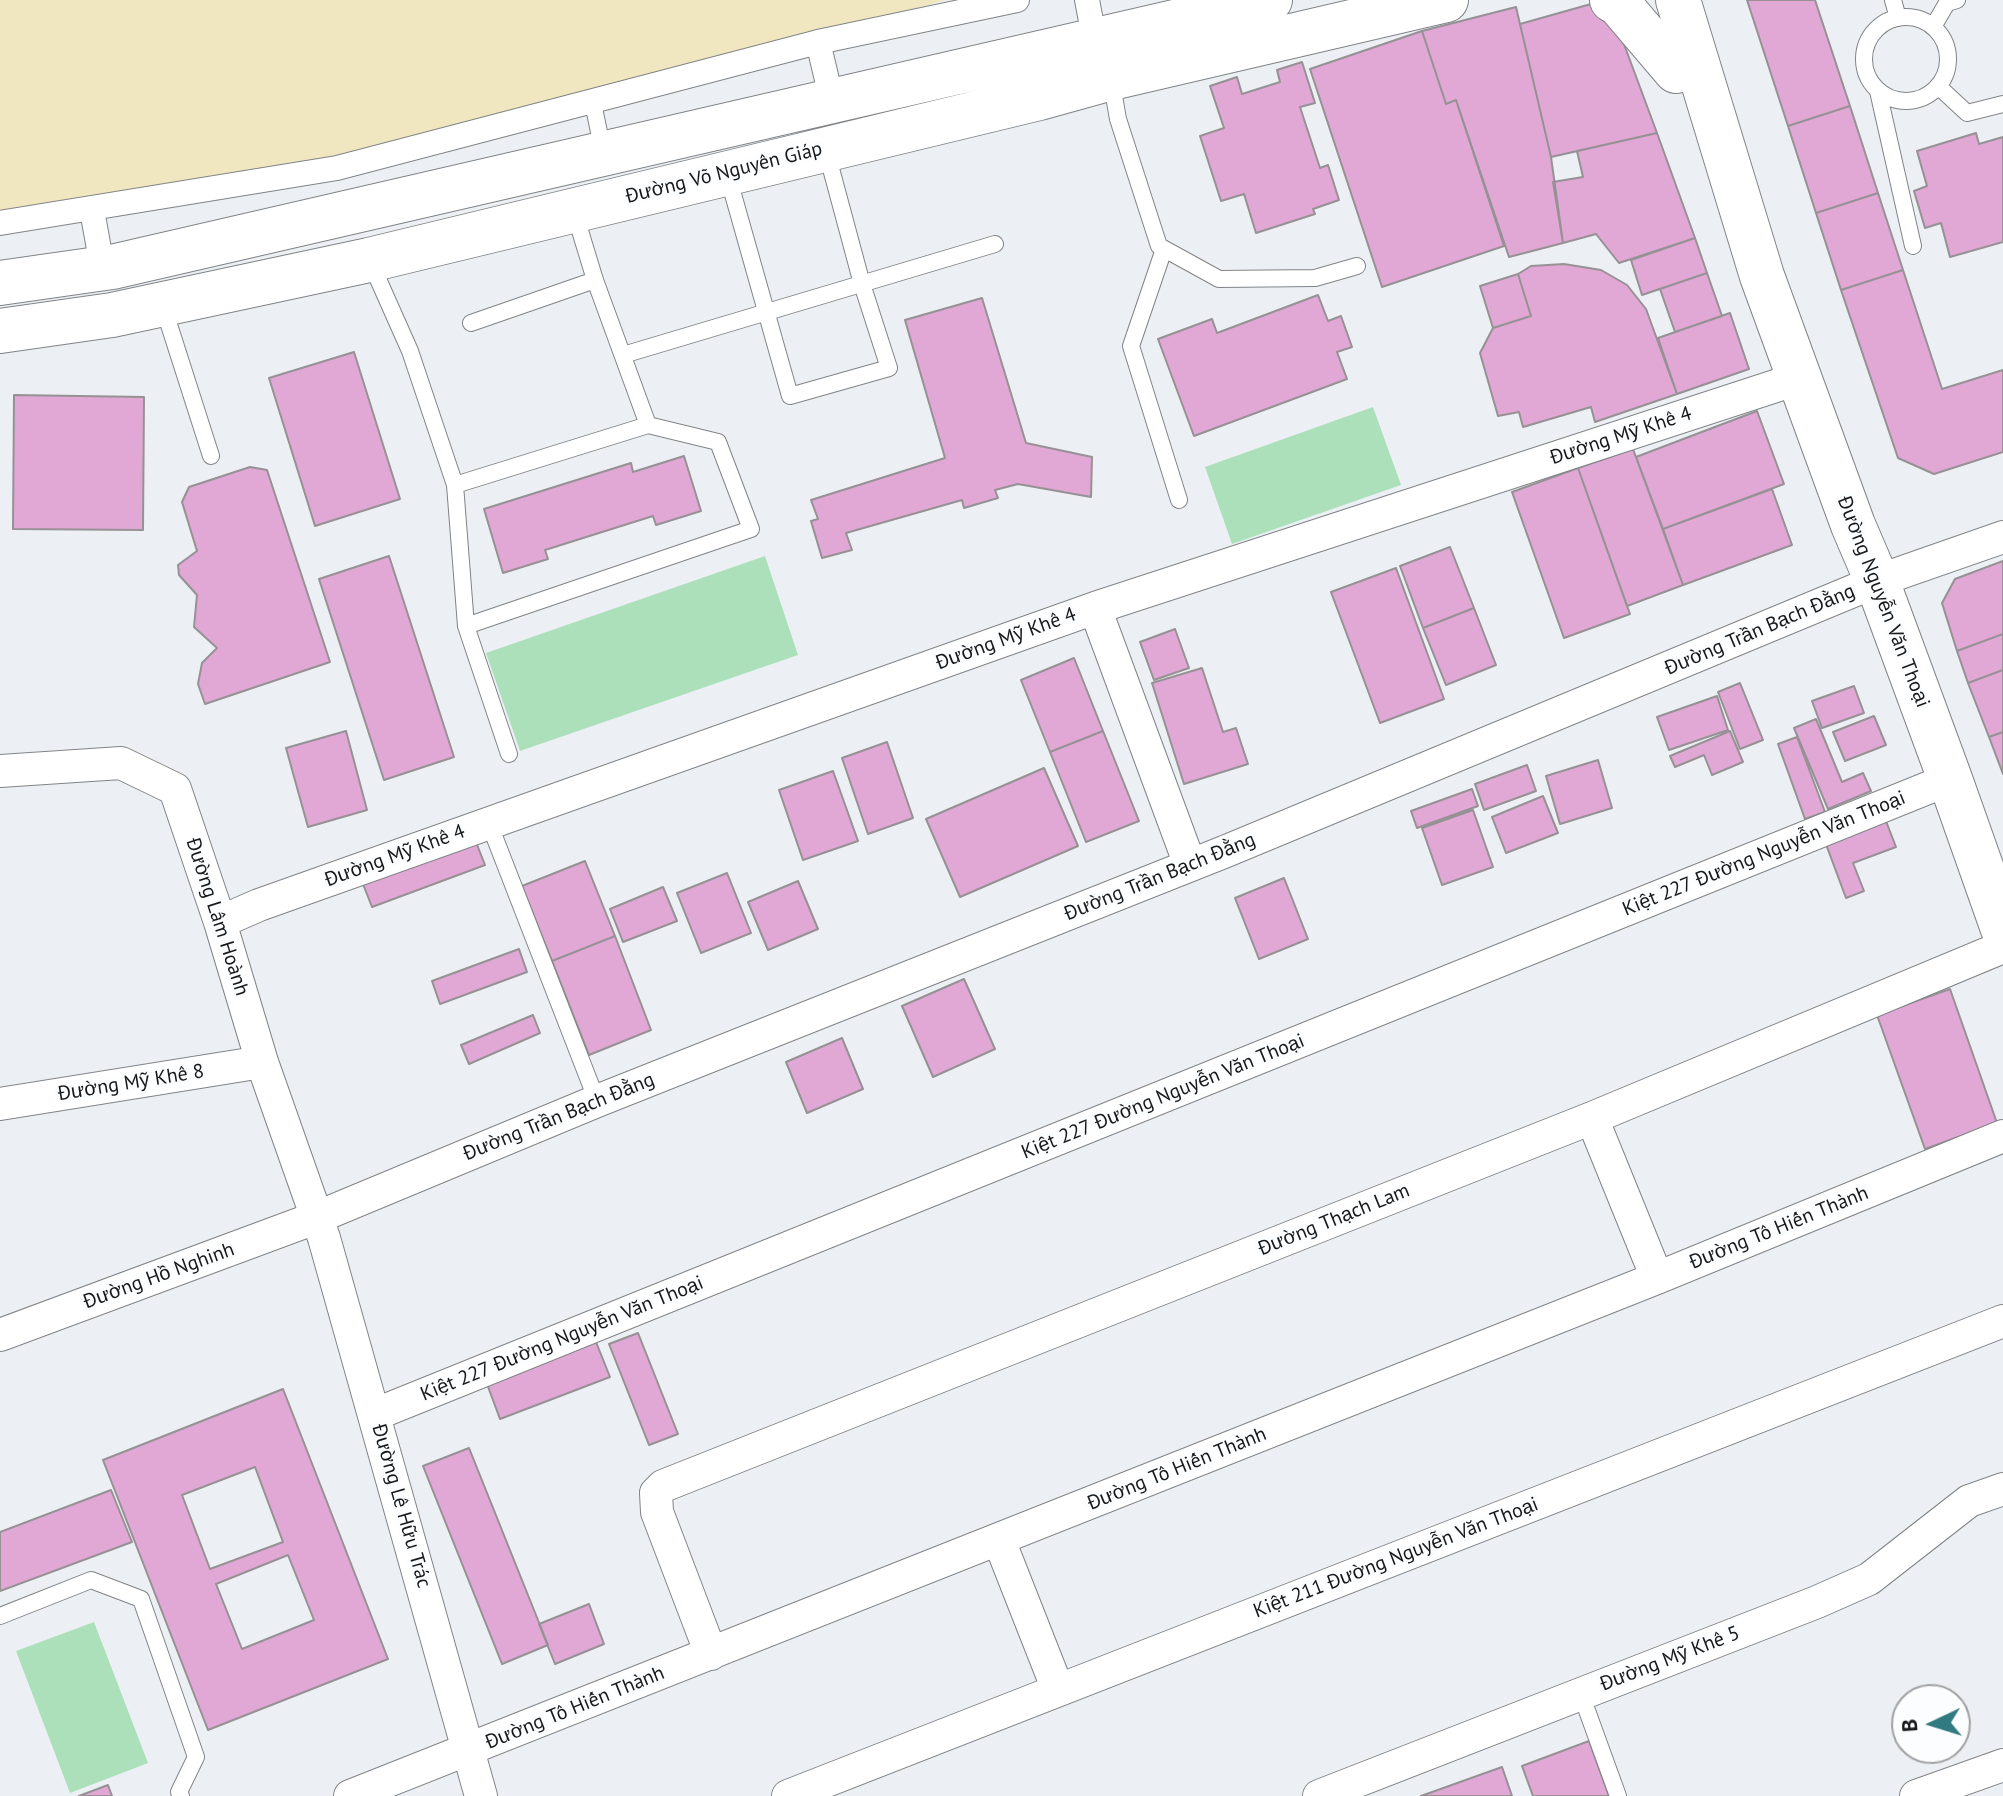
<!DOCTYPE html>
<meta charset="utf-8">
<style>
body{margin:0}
#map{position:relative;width:2003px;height:1796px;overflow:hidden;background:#ecf0f4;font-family:"PT Sans",sans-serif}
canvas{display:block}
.north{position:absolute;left:1891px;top:1684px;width:80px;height:80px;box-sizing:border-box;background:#fbfdfe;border:2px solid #a0a1a3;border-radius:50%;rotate:266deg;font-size:22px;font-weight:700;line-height:32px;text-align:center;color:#17181a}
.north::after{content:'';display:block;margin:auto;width:28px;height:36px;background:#327a82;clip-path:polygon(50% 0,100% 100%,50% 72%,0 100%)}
</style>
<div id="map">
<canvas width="2003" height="1796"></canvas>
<div class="north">B</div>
</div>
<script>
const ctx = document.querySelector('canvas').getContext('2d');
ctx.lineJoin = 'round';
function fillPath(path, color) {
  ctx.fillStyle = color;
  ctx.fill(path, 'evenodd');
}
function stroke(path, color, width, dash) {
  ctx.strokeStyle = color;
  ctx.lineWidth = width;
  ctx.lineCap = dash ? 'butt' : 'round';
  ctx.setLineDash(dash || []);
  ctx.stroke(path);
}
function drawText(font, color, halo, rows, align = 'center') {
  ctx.font = font + ' "PT Sans",sans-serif';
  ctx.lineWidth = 7;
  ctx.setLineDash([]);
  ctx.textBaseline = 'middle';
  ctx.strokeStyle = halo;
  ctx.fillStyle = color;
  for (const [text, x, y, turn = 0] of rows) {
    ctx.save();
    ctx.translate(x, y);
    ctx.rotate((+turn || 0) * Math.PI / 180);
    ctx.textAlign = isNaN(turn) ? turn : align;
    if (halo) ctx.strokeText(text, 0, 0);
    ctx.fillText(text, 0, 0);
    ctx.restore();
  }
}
fillPath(new Path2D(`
 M1373,407l28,78 -169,59 -27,-77z
 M765,556l33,99 -278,96 -34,-98z
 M94,1622l54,141 -78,30 -54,-142z`), '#ace0bb');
fillPath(new Path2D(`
 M0,0h946l-113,32 -592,148 -241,35z`), '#f0e6c0');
const building = new Path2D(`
 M1747,0h68l35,106 -62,20z
 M1591,4l27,24 39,105 -106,24 -31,-133z
 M1516,7l35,150 12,86 -54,14 -53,-157 -10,4 -24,-73z
 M1422,31l24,73 10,-4 48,146 -122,41 -72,-218z
 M1302,62l13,41 -15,4 20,61 8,-3 11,35 -26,9 2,5 -59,19 -12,-39 -23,7 -21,-65 24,-8 -14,-42 27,-9 5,17 38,-12 -3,-12z
 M1850,106l28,87 -62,20 -28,-87z
 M1657,133l38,105 -76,25 -23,-29 -33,9 -10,-61 30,-5 -6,-26z
 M1976,133l3,11 24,-7v105l-53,15 -9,-34 -16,5 -11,-37 13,-5 -10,-35z
 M1878,193l25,77 -62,20 -25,-77z
 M1695,238l12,35 -65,22 -11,-35z
 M1564,264l37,6 26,15 19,24 31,85 -82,28 -4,-15 -68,20 -4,-15 -21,4 -18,-63 13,-25 38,-12 -13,-42 13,-8z
 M1903,270l39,119 61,-19v82l-69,22 -36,-16 -57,-168z
 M1707,273l15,43 -47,16 -15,-43z
 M1518,274l13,42 -38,12 -13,-42z
 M1318,295l10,26 13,-5 11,31 -15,5 10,27 -153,57 -36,-97 54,-20 5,14z
 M982,298l44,145 66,14 -1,40 -73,-13 -23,6 3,8 -34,10 -2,-8 -116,33 6,17 -30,8 -11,-37 7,-2 -7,-19 134,-42 -40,-138z
 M1730,313l19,56 -72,25 -19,-56z
 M354,352l46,147 -85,27 -46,-148z
 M14,395l130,2 -1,133 -130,-1z
 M1757,411l27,73 -121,45 -27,-72z
 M1633,449l50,136 -56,21 -49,-138z
 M684,456l17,55 -45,14 -3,-9 -108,34 3,9 -45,14 -19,-64 147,-46 2,9z
 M250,467l17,3 63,192 -125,42 -7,-20 4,-21 15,-15 -23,-21 3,-32 -18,-20 -1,-10 19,-14 -15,-49 7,-15z
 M1578,468l52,146 -66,24 -52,-146z
 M1772,489l20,56 -109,40 -20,-56z
 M1450,547l24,61 -51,20 -23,-62z
 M389,556l65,201 -70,23 -65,-201z
 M2003,561v73l-46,17 -15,-48 13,-24z
 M1396,568l48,131 -64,24 -49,-131z
 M1474,608l22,57 -50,20 -23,-57z
 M1175,629l14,39 -35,12 -14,-38z
 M2003,634v36l-35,13 -11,-32z
 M1074,658l29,73 -53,21 -29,-72z
 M1202,668l21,64 13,-4 12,36 -64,20 -32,-101z
 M2003,670v62l-14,5 -21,-54z
 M1740,683l23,57 -23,9 -22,-57z
 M1854,686l10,27 -42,15 -10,-27z
 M1717,696l11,34 -59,20 -12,-33z
 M1874,716l12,29 -41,16 -12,-29z
 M1816,719l26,63 21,-9 8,18 -43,18 -34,-81z
 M346,731l21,79 -59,17 -22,-79z
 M1103,731l36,90 -53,21 -36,-90z
 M1730,731l13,31 -31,13 -8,-20 -29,12 -5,-11z
 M2003,732v42l-14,-37z
 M1797,737l28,75 -20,7 -27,-75z
 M887,742l26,76 -45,16 -26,-76z
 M1598,760l14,48 -52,16 -14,-48z
 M1527,765l9,26 -52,19 -9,-26z
 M1044,768l34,78 -118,51 -34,-78z
 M833,771l25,70 -55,19 -24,-70z
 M1472,789l6,17 -61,22 -6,-17z
 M1543,796l15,37 -52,20 -14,-36z
 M1473,810l20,57 -51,18 -20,-57z
 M1884,816l12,31 -43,16 11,28 -18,7 -22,-59z
 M474,837l11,28 -113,42 -11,-28z
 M585,861l30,75 -63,25 -30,-75z
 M727,873l24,60 -50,20 -24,-60z
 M1284,878l24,61 -49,20 -24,-61z
 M798,881l20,48 -50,21 -20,-48z
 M663,887l14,34 -54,21 -13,-33z
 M615,936l36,94 -62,25 -37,-94z
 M519,949l8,23 -87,32 -8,-23z
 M964,979l31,70 -62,28 -31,-71z
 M1950,989l47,134 -72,26 -48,-134z
 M533,1015l7,18 -71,31 -8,-19z
 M842,1038l21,51 -56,24 -21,-51z
 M638,1333l40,101 -29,11 -40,-101z
 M596,1342l14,35 -110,42 -13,-35z
 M283,1389l105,270 -180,71 -105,-270zM255,1467l28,75 -73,27 -28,-74zM288,1555l26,65 -72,29 -26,-65z
 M469,1448l79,197 -46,19 -79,-198z
 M111,1490l21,52 -132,49v-59z
 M589,1604l15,40 -49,20 -16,-40z
 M1589,1741l20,55h-76l-11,-30z
 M1502,1767l10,29h-91z
 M108,1785l4,11h-33z`);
fillPath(building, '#e2a8d5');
stroke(building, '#959194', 2);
const service = new Path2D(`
 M1893,0l5,18
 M1864 59a42 42 0 1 1 84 0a42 42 0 1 1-84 0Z
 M1933,27l14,-24 10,-3
 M1111,79l7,40 41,127 60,33 96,-1 42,-12
 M1939,87l28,26 36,-9
 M1878,91l35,155
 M593,103l7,34
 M727,173l63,223 99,-28 -27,-84 -36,-134
 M574,211l21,69 53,145
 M1164,249l-33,97 48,154
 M370,261l40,90 45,134 11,141 43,128
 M163,306l48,150
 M471,323l124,-43
 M623,355l372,-111
 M455,485l193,-60 70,17 33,87 -285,97
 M489,823l108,278
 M0,1616l91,-36 50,19 55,158 -17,35 2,4
 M1581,1694l37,102`);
const pedestrian = new Path2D(`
 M1087,0l5,26
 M818,42l10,42
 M92,210l7,39
 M0,223l337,-55 481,-126 199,-42`);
const minor = new Path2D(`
 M1095,608l95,257
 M0,771l121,-8 54,26 45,133 42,140 62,176 157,558
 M220,922l39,-17 836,-297 705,-230
 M0,1104l262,-42
 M1592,1118l65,160
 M0,1335l318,-118 279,-116 627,-249 653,-271 126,-44
 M376,1414l1574,-635
 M999,1540l59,150
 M711,1654l-54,-142 -1,-19 7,-7 929,-368 411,-171
 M350,1796l1307,-518 346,-142
 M788,1796l1215,-475
 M1319,1796l498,-194 52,-23 100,-78 34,-12
 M1916,1796l87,-31`);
const secondary = new Path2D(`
 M1612,0l7,4 57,67
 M1678,0l84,276 91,249 24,56 73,198 53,150
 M0,283l112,-16 1158,-267
 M0,331l112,-16 257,-55 670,-162 72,-20 335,-78`);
stroke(service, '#818487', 18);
stroke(pedestrian, '#818487', 26);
stroke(minor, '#818487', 34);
stroke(secondary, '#818487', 46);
stroke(service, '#fff', 16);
stroke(pedestrian, '#fff', 24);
stroke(minor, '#fff', 32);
stroke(secondary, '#fff', 44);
drawText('20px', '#17181a', '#fbfdfe', [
 ["Đường Võ Nguyên Giáp",724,173,-14],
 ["Đường Mỹ Khê 4",1621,436,-18],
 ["Đường Nguyễn Văn Thoại",1883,602,69],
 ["Đường Trần Bạch Đằng",1760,630,-23],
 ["Đường Mỹ Khê 4",1006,639,-20],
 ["Kiệt 227 Đường Nguyễn Văn Thoại",1764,854,-22],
 ["Đường Mỹ Khê 4",395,856,-20],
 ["Đường Trần Bạch Đằng",1160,877,-22],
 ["Đường Lâm Hoành",217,917,72],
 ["Đường Mỹ Khê 8",131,1083,-9],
 ["Kiệt 227 Đường Nguyễn Văn Thoại",1163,1097,-22],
 ["Đường Trần Bạch Đằng",559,1117,-22],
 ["Đường Thạch Lam",1334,1220,-22],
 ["Đường Tô Hiến Thành",1779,1228,-22],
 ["Đường Hồ Nghinh",159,1276,-20],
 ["Kiệt 227 Đường Nguyễn Văn Thoại",562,1339,-22],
 ["Đường Tô Hiến Thành",1177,1469,-22],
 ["Đường Lê Hữu Trác",401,1506,74],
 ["Kiệt 211 Đường Nguyễn Văn Thoại",1396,1558,-21],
 ["Đường Mỹ Khê 5",1670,1659,-21],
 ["Đường Tô Hiến Thành",575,1708,-22]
]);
</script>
